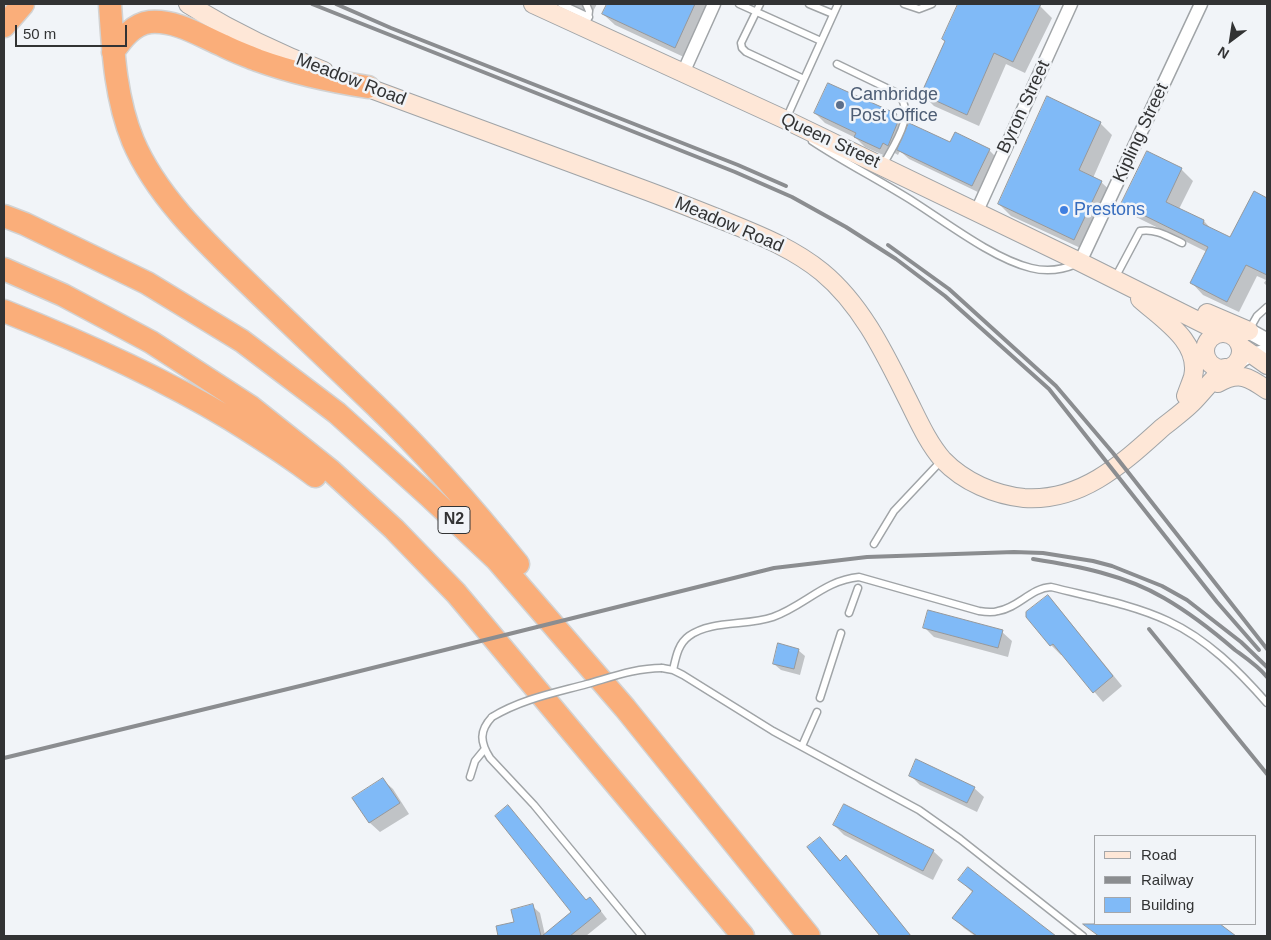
<!DOCTYPE html>
<style>
body{margin:0}
#map{position:relative;width:1271px;height:940px;overflow:hidden;background:#f1f4f8;font-family:Arial,sans-serif}
canvas{display:block}
.frame{position:absolute;inset:0;border:5px solid #323334;pointer-events:none}
.legend{position:absolute;left:1094px;top:835px;width:162px;height:90px;box-sizing:border-box;background:#f1f4f8;border:1px solid #a5a7aa;margin:0;padding:6px 9px;list-style:none;font-size:15px;color:#323334}
.legend li{display:flex;align-items:center;gap:10px;height:25px}
.legend b{width:25px;border:1px solid #a5a7aa}
.north{position:absolute;left:1206px;top:15px;width:50px;height:50px;-webkit-text-stroke:4px #f1f4f8;paint-order:stroke;rotate:211deg;font-size:14px;font-weight:700;line-height:20px;text-align:center;color:#323334}
.north::after{content:'';display:block;margin:auto;width:18px;height:22px;background:#323334;clip-path:polygon(50% 0,100% 100%,50% 72%,0 100%)}
.scale{position:absolute;left:15px;top:25px;width:112px;height:22px;box-sizing:border-box;border:2px solid #323334;border-top:0;padding-left:6px;font-size:15px;line-height:18px;white-space:nowrap;color:#323334;-webkit-text-stroke:4px #f1f4f8;paint-order:stroke}
</style>
<div id="map">
<canvas width="1271" height="940"></canvas>
<div class="frame"></div>
<ul class="legend">
<li><b style="height:6px;background:#fee7d7"></b>Road</li>
<li><b style="height:6px;background:#8b8d90"></b>Railway</li>
<li><b style="height:14px;background:#80baf7"></b>Building</li>
</ul>
<div class="north">N</div>
<div class="scale">50 m</div>
</div>
<script>
const ctx = document.querySelector('canvas').getContext('2d');
ctx.lineJoin = 'round';
function fillPath(path, color) {
  ctx.fillStyle = color;
  ctx.fill(path, 'evenodd');
}
function stroke(path, color, width, dash) {
  ctx.strokeStyle = color;
  ctx.lineWidth = width;
  ctx.lineCap = dash ? 'butt' : 'round';
  ctx.setLineDash(dash || []);
  ctx.stroke(path);
}
function drawText(font, color, halo, rows, align = 'center') {
  ctx.font = font + ' Arial,sans-serif';
  ctx.lineWidth = 5;
  ctx.setLineDash([]);
  ctx.textBaseline = 'middle';
  ctx.strokeStyle = halo;
  ctx.fillStyle = color;
  for (const [text, x, y, turn = 0] of rows) {
    ctx.save();
    ctx.translate(x, y);
    ctx.rotate((+turn || 0) * Math.PI / 180);
    ctx.textAlign = isNaN(turn) ? turn : align;
    if (halo) ctx.strokeText(text, 0, 0);
    ctx.fillText(text, 0, 0);
    ctx.restore();
  }
}
fillPath(new Path2D(`
 M568,4h29l-6,11z
 M608,4h103l-25,54 -71,-33 -12,-11z
 M960,4h75l5,2 12,12 -27,55 -19,-9 -27,62 -45,-20 -12,-12 24,-52 -3,-3z
 M815,113l81,2 12,14 42,15 39,6 10,10 -17,34 -73,-35 -9,-8 -2,4 -5,-3 -3,6 -25,-11 -9,-9 -31,-15z
 M1100,123l12,12 -19,43 8,4 13,12 -27,57 -76,-35 -12,-12z
 M1147,153l35,17 11,11 -14,28 25,12 8,9 19,9 23,-46 13,6v87l-3,-3 2,-3 -9,-4 -18,36 -36,-17 -11,-12 15,-31 -73,-36 -12,-12z
 M1048,596l9,10 65,80 -19,16 -41,-48 -1,1 -10,-10z
 M924,627l78,5 10,9 -4,16 -74,-20z
 M798,650l7,6 -5,19 -19,-5 -7,-6z
 M910,775l64,13 10,9 -7,15 -57,-27z
 M383,780l10,9 16,25 -29,18 -10,-9 -16,-24z
 M508,807l79,95 10,4 10,13 -21,17h-86l-3,-9 19,-4 16,-17 8,7 5,22 28,-23z
 M834,825l99,26 10,9 -10,20 -89,-45z
 M820,838l21,23 5,-4 10,10 55,69h-29l-73,-89z
 M968,869l86,67h-79l-11,-8 -10,-10 19,-25 -14,-14z
 M1095,922v2h25l2,1 1,-1h95l16,12h-136l-8,-8z`), '#0003');
const building = new Path2D(`
 M607,4h88l-20,44 -73,-34z
 M958,4h83l-28,58 -19,-9 -27,62 -46,-21 24,-53 -3,-2z
 M828,83l69,31 -2,3 4,2 -11,27 -5,-3 -3,6 -26,-12 2,-4 -42,-20z
 M1047,96l54,26 -22,48 23,11 -28,59 -76,-36z
 M909,123l41,19 5,-10 35,17 -18,37 -75,-36z
 M1147,151l35,17 -16,34 38,18 -1,4 27,13 24,-46 13,7v77l-21,-10 -19,37 -37,-19 18,-36 -87,-43z
 M1048,595l65,81 -20,17 -40,-49 -3,2 -24,-29v-5z
 M928,610l75,20 -5,18 -75,-20z
 M778,643l21,6 -5,20 -21,-5z
 M916,759l59,28 -8,16 -58,-27z
 M383,778l17,25 -31,20 -17,-25z
 M844,804l90,46 -11,21 -90,-46z
 M508,805l78,95 4,-3 11,14 -31,25h-28l29,-24 -76,-96z
 M820,837l20,24 6,-6 65,81h-31l-73,-89z
 M968,867l71,56 17,13h-79l-25,-18 21,-27 -15,-11z
 M533,904l8,32h-43l-2,-10 18,-4 -3,-12z
 M1083,924h137l16,12h-137z`);
fillPath(building, '#80baf7');
stroke(building, '#95989b', 1);
const service = new Path2D(`
 M561,4l28,13
 M586,4l3,7 -1,8
 M739,4l82,37
 M760,4l-19,39 1,5 4,4 58,27
 M809,4l24,10
 M904,4l15,5 13,-5
 M837,64l60,29c21,20 -4,53 -14,72
 M786,119l52,-115
 M812,141c33,22 69,40 102,61 33,21 80,57 117,66 16,4 31,2 45,-4
 M1115,278l25,-47c15,-3 29,6 42,12
 M1249,330l8,-14 10,-9
 M874,544l20,-33 48,-51
 M849,613l9,-25
 M662,668l11,2 10,5 90,56 146,79 41,29 123,97
 M673,670c3,-13 5,-26 16,-34 22,-16 58,-10 84,-19 31,-11 52,-37 86,-40l120,34c6,1 13,2 19,0 20,-3 33,-23 53,-24 39,10 81,17 117,34 39,18 71,50 99,82
 M820,698l21,-65
 M492,717c-13,14 -12,25 -2,41l44,47 108,131
 M802,746l15,-34
 M470,777l5,-16 9,-11`);
const minor = new Path2D(`
 M683,73l31,-69
 M977,211l94,-207
 M1080,262l121,-258`);
const tertiary = new Path2D(`
 M1228,333l21,-2 18,10
 M1236,363l11,-7 20,-4`);
const secondary = new Path2D(`
 M188,4c42,26 89,49 136,67
 M533,4l253,116 294,142 142,71
 M355,83c96,35 191,71 287,106 30,11 60,23 90,35 32,13 63,26 90,48 40,33 63,82 86,128 10,20 20,43 35,60 21,22 52,35 81,38 58,4 99,-35 139,-71 10,-8 20,-15 29,-24 11,-11 21,-25 33,-35
 M1140,299c22,20 61,43 53,78 -2,6 -5,13 -7,19
 M1207,313l42,18
 M1205 351a18 18 0 1 1 36 0a18 18 0 1 1-36 0Z
 M1240,346l27,19
 M1218,383c21,-12 31,-6 49,7`);
const motorway = new Path2D(`
 M110,4c3,46 5,93 23,137 25,59 79,107 124,151 39,37 78,75 117,112 52,50 99,104 144,160
 M4,26l19,-22
 M113,52c9,-13 20,-28 37,-30 26,-2 49,13 72,23 11,6 23,10 35,15 36,13 72,21 111,27
 M4,216l21,8 122,59 95,58 95,72 92,83 68,64 128,148 184,228
 M4,269l59,26 88,47 100,65 79,63 64,59 62,64 287,343
 M4,311c78,31 154,65 226,108 29,18 58,36 85,57`);
stroke(service, '#a0a4a7', 9);
stroke(minor, '#a0a4a7', 15);
stroke(tertiary, '#a0a4a7', 18);
stroke(secondary, '#a0a4a7', 20);
stroke(motorway, '#d2d2d2', 25);
stroke(service, '#fff', 6);
stroke(minor, '#fff', 12);
stroke(tertiary, '#fff', 15);
stroke(secondary, '#fee7d7', 18);
stroke(motorway, '#faae7a', 22);
stroke(new Path2D(`
 M312,4l423,168 57,25 54,30 50,32 49,37 104,93 168,213 42,48
 M336,4l55,24 347,137 48,21
 M888,245l61,44 107,97 57,67 154,196
 M1033,559c45,7 92,16 131,39 26,15 49,33 71,52 11,8 23,16 32,27
 M1149,629l118,145
 M4,758l300,-73 470,-117 93,-11 147,-5 29,1 50,8 19,5 50,20 25,14 54,42 26,25`), '#8b8d90', 4);
const serviceBridge = new Path2D(`
 M492,717c30,-18 62,-24 95,-33 25,-7 49,-16 75,-16`);
stroke(serviceBridge, '#a0a4a7', 9, []);
stroke(serviceBridge, '#fff', 6);
for (const [x, y, r, color] of [
 [840,105,5,"#5c6f8a"],
 [1064,210,5,"#3f7fe0"]
]) {
  const dot = new Path2D();
  dot.arc(x, y, r, 0, 2 * Math.PI);
  ctx.fillStyle = color;
  ctx.fill(dot);
  stroke(dot, '#f1f4f8', 2);
}
for (const [x, y, w] of [
 [454,520,32]
]) {
  const box = new Path2D();
  box.roundRect(x - w / 2, y - 13.5, w, 27, 4);
  ctx.fillStyle = '#f1f4f8';
  ctx.fill(box);
  stroke(box, '#323334', 1);
}
drawText('bold 16px', '#323334', null, [
 ["N2",454,520]
]);
drawText('18px', '#323334', '#f1f4f8', [
 ["Meadow Road",351,80,21],
 ["Byron Street",1024,107,-65],
 ["Kipling Street",1141,133,-65],
 ["Queen Street",830,141,25],
 ["Meadow Road",729,225,23]
]);
drawText('18px', '#4e5e75', '#f1f4f8', [
 ["Cambridge",850,95],
 ["Post Office",850,116]
], 'left');
drawText('18px', '#366cbe', '#f1f4f8', [
 ["Prestons",1074,210]
], 'left');
</script>
